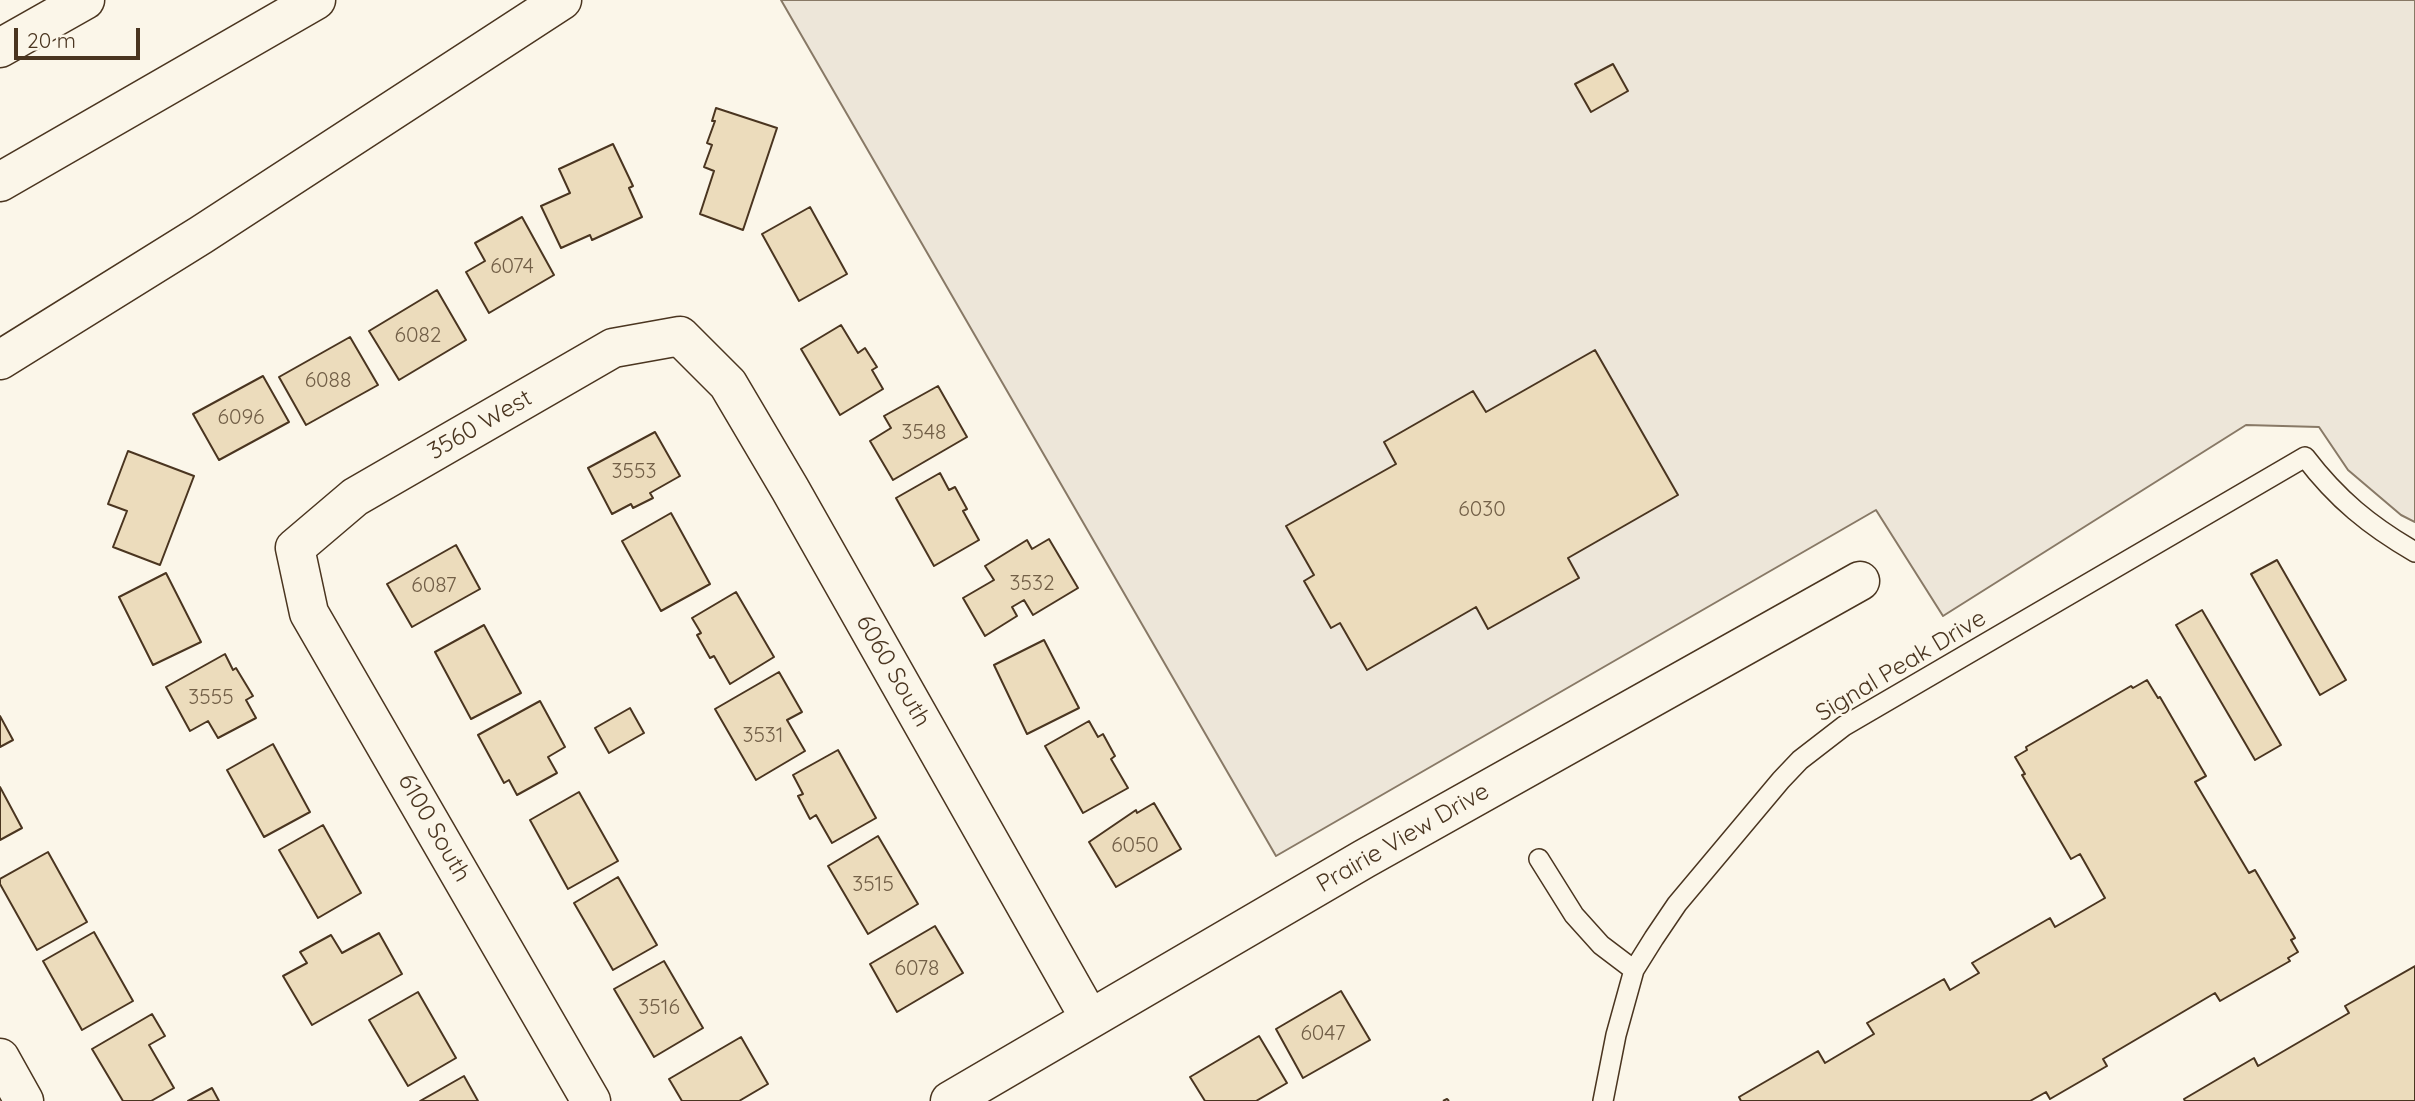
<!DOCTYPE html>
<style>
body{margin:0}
#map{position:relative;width:2415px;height:1101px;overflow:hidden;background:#fbf6e9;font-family:Quicksand,sans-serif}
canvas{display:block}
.scale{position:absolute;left:14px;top:28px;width:126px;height:32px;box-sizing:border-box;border:4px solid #4a3520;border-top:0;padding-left:9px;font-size:21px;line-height:24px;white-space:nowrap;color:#4a3520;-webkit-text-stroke:5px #fbf6e9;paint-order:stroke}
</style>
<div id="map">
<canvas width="2415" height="1101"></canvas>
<div class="scale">20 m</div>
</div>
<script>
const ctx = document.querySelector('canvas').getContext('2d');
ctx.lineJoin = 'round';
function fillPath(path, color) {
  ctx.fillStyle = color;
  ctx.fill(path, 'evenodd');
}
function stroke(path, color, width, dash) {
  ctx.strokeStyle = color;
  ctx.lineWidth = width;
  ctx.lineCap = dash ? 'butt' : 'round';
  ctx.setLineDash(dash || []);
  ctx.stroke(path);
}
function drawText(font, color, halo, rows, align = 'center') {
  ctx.font = font + ' Quicksand,sans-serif';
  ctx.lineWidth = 5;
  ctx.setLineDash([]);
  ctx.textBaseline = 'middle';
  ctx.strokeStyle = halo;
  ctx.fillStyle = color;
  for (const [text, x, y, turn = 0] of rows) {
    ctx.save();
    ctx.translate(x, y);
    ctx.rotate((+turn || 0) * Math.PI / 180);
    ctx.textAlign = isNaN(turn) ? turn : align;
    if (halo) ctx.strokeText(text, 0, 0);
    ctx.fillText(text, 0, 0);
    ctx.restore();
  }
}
const green = new Path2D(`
 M781,0h1634v522l-14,-7 -53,-45 -29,-43 -73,-2 -303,191 -67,-106 -600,346z`);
fillPath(green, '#ede6d9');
stroke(green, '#887966', 2);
const building = new Path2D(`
 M1613,64l15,27 -37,21 -16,-28z
 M716,108l61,20 -34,102 -43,-16 14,-43 -10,-4 8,-22 -5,-2 8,-22h-3z
 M613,144l20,42 -4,2 13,29 -50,23 -2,-5 -29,13 -20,-42 29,-13 -11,-24z
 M810,207l37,67 -48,27 -37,-67z
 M522,217l32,58 -65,38 -23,-41 19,-11 -10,-18z
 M437,290l29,50 -67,40 -30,-49z
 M841,325l17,28 7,-5 12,19 -5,3 11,19 -43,26 -39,-66z
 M350,337l28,48 -72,40 -27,-48z
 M1595,350l83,145 -110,63 11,20 -91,51 -12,-22 -109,63 -27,-47 -9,5 -27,-47 10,-6 -28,-49 110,-62 -12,-22 89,-51 13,21z
 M263,376l26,46 -70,38 -26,-46z
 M938,386l29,51 -74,43 -23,-39 21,-13 -7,-12z
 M655,432l25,44 -30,17 3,5 -20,10 -2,-4 -19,10 -24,-46z
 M128,451l66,25 -34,89 -47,-18 14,-36 -19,-7z
 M940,473l9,17 6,-3 12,22 -4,2 16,29 -45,26 -38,-68z
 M671,513l39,71 -49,27 -39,-70z
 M1049,539l29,49 -45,27 -9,-15 -12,7 5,9 -32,20 -22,-38 31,-18 -9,-14 42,-26 5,9z
 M456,545l24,44 -68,38 -25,-43z
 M2277,560l69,120 -26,15 -69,-121z
 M166,573l35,69 -48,23 -34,-68z
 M736,592l38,65 -44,27 -16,-28 -4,2 -13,-23 4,-2 -9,-15z
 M2202,610l79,135 -26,15 -79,-135z
 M484,625l37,68 -50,26 -36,-67z
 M1044,640l35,68 -52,26 -33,-69z
 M225,654l8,16 3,-2 17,28 -7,4 10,18 -38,20 -10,-17 -18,10 -24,-44z
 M779,672l23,40 -15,8 18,31 -49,29 -41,-71z
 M2147,680l11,18 2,-1 46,79 -11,6 54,91 6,-3 40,68 -4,2 7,12 -10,6 2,3 -70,40 -5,-8 -112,66 4,7 -57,33 -4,-7 -16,9h-289l-2,-4 79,-46 7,12 49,-29 -7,-11 77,-44 6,11 29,-17 -7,-10 78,-45 5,9 50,-29 -25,-44 -9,5 -49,-84 3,-1 -10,-17 12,-7 -1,-3 105,-61 2,2z
 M540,701l25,46 -17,10 9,16 -40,22 -8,-15 -5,3 -26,-48z
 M630,708l14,25 -35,20 -14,-25z
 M0,716l13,24 -13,7z
 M1089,721l9,16 5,-3 12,22 -4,3 17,29 -45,25 -38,-67z
 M273,744l37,68 -46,25 -37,-67z
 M838,750l38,68 -44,25 -16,-28 -6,4 -12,-23 5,-2 -10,-19z
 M0,787l22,41 -22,12z
 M579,792l39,69 -50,28 -38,-69z
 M1154,803l27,46 -65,38 -27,-45 47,-32 1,3z
 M323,825l38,68 -43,25 -39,-68z
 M878,836l40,68 -50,30 -40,-68z
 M48,852l39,70 -50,28 -37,-66v-5z
 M618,877l39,68 -44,25 -39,-67z
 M935,926l28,47 -66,39 -27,-48z
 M94,932l39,69 -51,29 -39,-69z
 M379,933l23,41 -90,51 -29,-49 24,-13 -7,-11 31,-17 11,18z
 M664,961l39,67 -49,29 -40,-68z
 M2415,966v135h-230l-1,-2 70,-41 4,8 91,-53 -4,-7z
 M1341,991l29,49 -67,38 -27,-49z
 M418,992l38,66 -48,28 -39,-66z
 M152,1014l13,22 -16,9 25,43 -23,13h-28l-31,-52z
 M1259,1036l28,47 -31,18h-51l-15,-24z
 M741,1037l27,47 -29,17h-57l-13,-22z
 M464,1076l14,25h-58z
 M212,1088l7,13h-31z`);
fillPath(building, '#ecdcbc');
stroke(building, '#4a3520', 2);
const lane = new Path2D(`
 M1539,859l35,56 27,30 33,25
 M1603,1101l13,-66 18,-65 20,-32 23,-34 104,-124 19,-20 44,-34 461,-269c32,42 65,69 110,95`);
const street = new Path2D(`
 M0,1058l24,43
 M591,1101l-282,-488 -14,-65 60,-51 258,-149 67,-12 48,48 62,105 300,530
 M950,1101l414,-242 496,-278`);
const highway = new Path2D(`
 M0,48l85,-48
 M0,182l316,-182
 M0,360l201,-125 361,-235`);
stroke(lane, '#4a3520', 22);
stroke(street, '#4a3520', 41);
stroke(highway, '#4a3520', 41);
stroke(lane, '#fbf6e9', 19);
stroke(street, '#fbf6e9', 38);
stroke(highway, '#fbf6e9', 38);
stroke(new Path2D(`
 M1443,1101l4,-2 2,2`), '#4a3520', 2, [9, 3.5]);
drawText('21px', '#725f47', null, [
 ["6074",512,267],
 ["6082",418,336],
 ["6088",328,381],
 ["6096",241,418],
 ["3548",924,433],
 ["3553",634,472],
 ["6030",1482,510],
 ["3532",1032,584],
 ["6087",434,586],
 ["3555",211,698],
 ["3531",763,736],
 ["6050",1135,846],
 ["3515",873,885],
 ["6078",917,969],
 ["3516",659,1008],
 ["6047",1323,1034]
]);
drawText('24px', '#4a3520', '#fbf6e9', [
 ["3560 West",480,425,-30],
 ["Signal Peak Drive",1901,666,-31],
 ["6060 South",893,671,60],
 ["6100 South",434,828,60],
 ["Prairie View Drive",1403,838,-30]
]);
</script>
